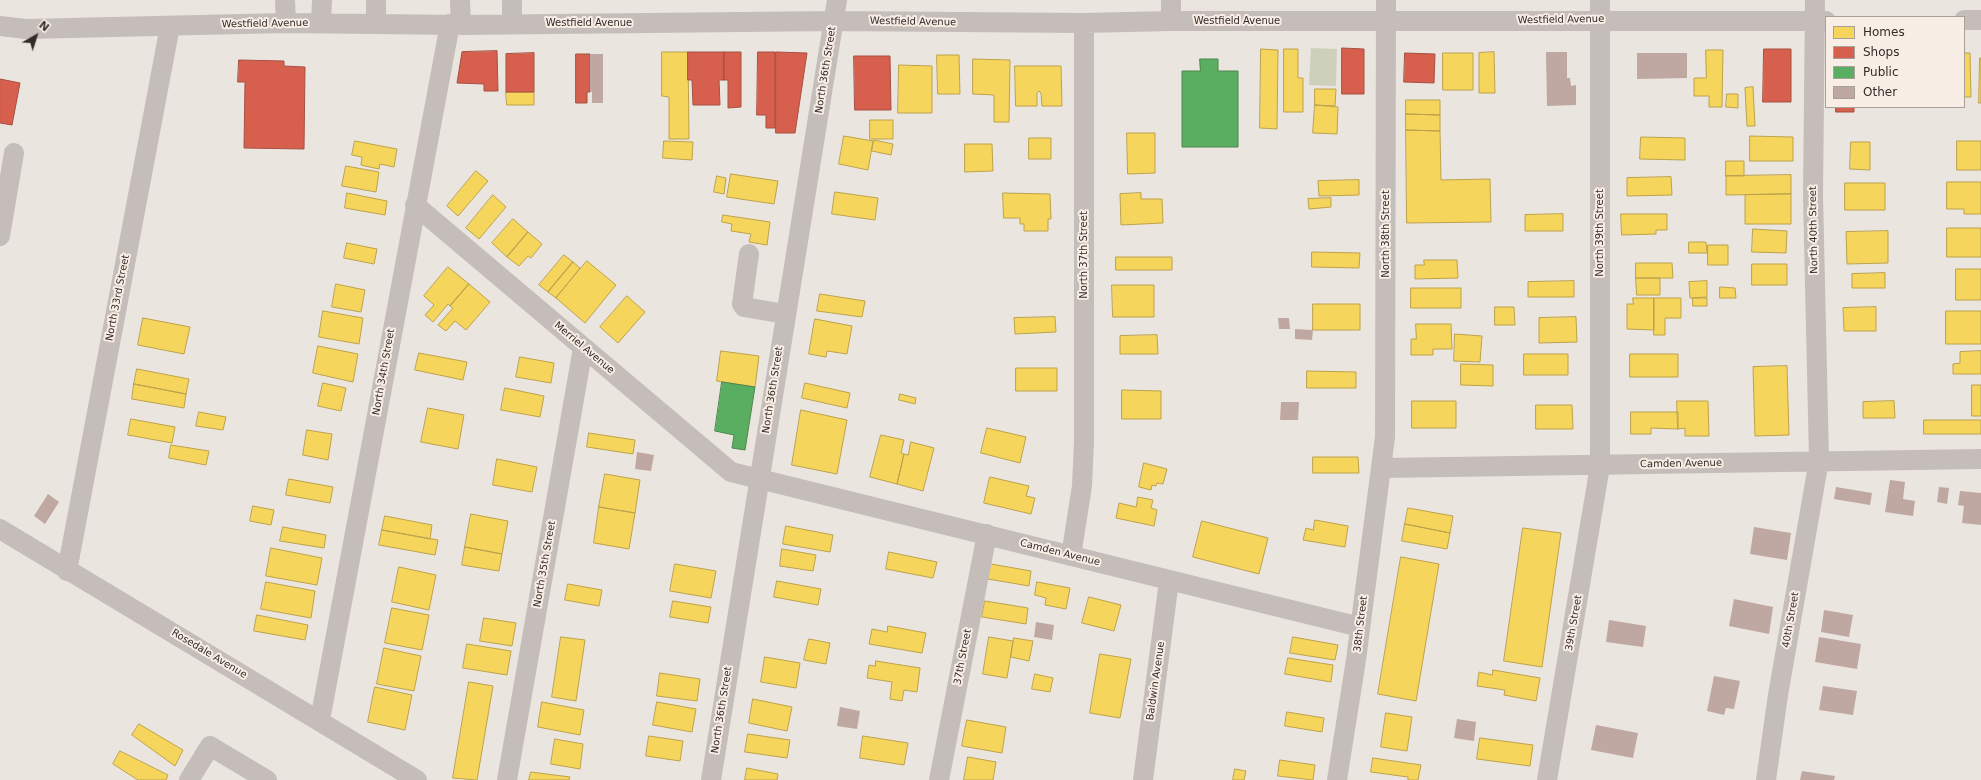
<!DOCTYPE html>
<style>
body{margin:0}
#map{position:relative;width:1981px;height:780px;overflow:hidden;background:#ebe5df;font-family:"DejaVu Sans",sans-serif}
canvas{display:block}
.legend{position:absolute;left:1825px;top:16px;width:140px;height:92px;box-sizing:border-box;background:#f8eee6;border:1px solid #aaa09a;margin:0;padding:5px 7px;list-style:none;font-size:12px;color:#342a27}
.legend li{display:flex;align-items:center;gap:8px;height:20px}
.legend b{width:20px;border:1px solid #aaa09a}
.north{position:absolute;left:16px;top:16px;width:40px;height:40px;-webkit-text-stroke:3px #f8eee6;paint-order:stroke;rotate:39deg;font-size:11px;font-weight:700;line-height:16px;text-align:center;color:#342a27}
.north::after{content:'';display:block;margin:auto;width:14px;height:18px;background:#342a27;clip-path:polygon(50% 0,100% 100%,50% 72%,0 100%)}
</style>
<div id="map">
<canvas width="1981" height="780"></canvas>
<ul class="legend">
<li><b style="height:11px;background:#f6d55c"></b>Homes</li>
<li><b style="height:11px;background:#d6604d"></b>Shops</li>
<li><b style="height:11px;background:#5aae61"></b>Public</li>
<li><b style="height:11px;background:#bea8a1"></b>Other</li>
</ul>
<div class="north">N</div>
</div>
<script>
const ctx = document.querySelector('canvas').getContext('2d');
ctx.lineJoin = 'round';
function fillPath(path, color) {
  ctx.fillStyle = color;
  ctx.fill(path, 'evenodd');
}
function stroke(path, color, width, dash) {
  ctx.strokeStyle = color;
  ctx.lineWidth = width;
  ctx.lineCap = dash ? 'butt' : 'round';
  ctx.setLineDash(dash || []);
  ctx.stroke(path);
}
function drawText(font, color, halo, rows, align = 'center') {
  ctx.font = font + ' "DejaVu Sans",sans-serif';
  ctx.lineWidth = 4;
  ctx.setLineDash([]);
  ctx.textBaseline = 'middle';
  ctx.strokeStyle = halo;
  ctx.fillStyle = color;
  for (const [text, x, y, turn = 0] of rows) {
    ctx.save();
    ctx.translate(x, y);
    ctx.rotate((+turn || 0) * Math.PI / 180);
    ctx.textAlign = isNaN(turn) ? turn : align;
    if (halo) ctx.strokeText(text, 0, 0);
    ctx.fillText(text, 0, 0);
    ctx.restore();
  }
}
fillPath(new Path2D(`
 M1311,48l26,1 -1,37 -27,-1z`), '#cdd0ba');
const homes = new Path2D(`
 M1261,49l17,1 -1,79 -17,-1z
 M1284,49h14v29h5v34h-19z
 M1706,50h17l-1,57h-13v-11h-15v-18h12z
 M662,52h26l1,87h-20v-42l-7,-1z
 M1494,52l1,41h-16v-40z
 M1443,53h30v37h-30z
 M1964,53h6l1,44h-7z
 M937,55h22l1,39h-22z
 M1980,58h1v45h-2z
 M973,59l37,1 -1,62h-15v-27l-21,-1z
 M899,65l33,1v47h-34z
 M1015,66h46l1,40h-20l-1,-13 -2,-2 -2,2v13h-21z
 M1753,87l2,39h-8l-2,-38z
 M1315,89h21l-1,17 -20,-1z
 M506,92h28v13h-27z
 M1727,94h11v14l-12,-1z
 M1406,100h34v15l-34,-1z
 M1315,105l23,2 -1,27 -24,-1z
 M1406,114l34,1v16l-34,-1z
 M870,120h23v19h-23z
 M1406,130l34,1 1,49 49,-1 1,43 -84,1z
 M1127,133h28v40l-27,1z
 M844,136l29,5 -5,29 -29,-6z
 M1750,136l43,1v24h-43z
 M1641,137l44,1v22l-45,-1z
 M1029,138h22v21h-22z
 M874,140l19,4 -2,11 -19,-4z
 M355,141l42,8 -3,18 -14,-3 -1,5 -18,-4 1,-8 -10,-2z
 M664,141l29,1 -1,18 -29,-2z
 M1957,141h24v29h-24z
 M1851,142h19v28l-20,-1z
 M965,144h27l1,27 -28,1z
 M1726,161h18v15h-18z
 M346,166l33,6 -3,20 -34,-6z
 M476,171l12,10 -30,35 -11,-10z
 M731,174l47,7 -4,23 -47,-7z
 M1791,175v19l-65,1v-19z
 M717,176l9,2 -2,16 -10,-2z
 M1671,177l1,18 -45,1v-18z
 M1359,180v15l-40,1 -1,-15z
 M1947,182h34v32h-17v-5h-17z
 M1845,183h40v27h-40z
 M835,192l43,6 -3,22 -43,-6z
 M347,193l40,8 -2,14 -40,-7z
 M1003,193l47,1 1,25h-3v12h-24v-7h-4v-6h-16z
 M1141,193v6h21l1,24 -42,2 -1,-31z
 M1791,194v30h-46v-29z
 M493,195l13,12 -27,32 -13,-11z
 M1331,198v9l-22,2 -1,-10z
 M1563,214v17h-38v-16z
 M1621,214h46v16h-11v4l-34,1z
 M723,215l47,7 -3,23 -18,-3 2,-8 -20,-3 1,-7 -10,-2z
 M513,219l15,13 -21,25 -15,-14z
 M1947,228h34v29h-34z
 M1753,229l34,2 -1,22 -34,-1z
 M1888,231v32l-41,1 -1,-32z
 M528,232l14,12 -11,14 -3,-2 -9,10 -12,-9z
 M1689,242h17l1,11h-18z
 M347,243l30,6 -3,15 -30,-6z
 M1708,245h20v20h-20z
 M1312,252l48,1 -1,15 -47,-1z
 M564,255l9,7 -25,30 -9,-7z
 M1116,257h56v13h-56z
 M1424,260h33l1,18 -43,1v-14h9z
 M587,261l29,24 -31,38 -29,-25z
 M573,262l7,6 -24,30 -8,-6z
 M1636,263h36l1,15h-37z
 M1752,264h35v21h-35z
 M448,267l21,17 -19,22 -2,-2 -15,18 -8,-7 9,-10 -10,-9z
 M1956,269h25v31h-25z
 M1885,273v15h-33v-14z
 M1636,278h24v17h-23z
 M1574,281v16h-46v-15z
 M1707,281v16l-17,1 -1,-16z
 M336,284l29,6 -4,22 -29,-5z
 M469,284l21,18 -24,28 -11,-9 -9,10 -8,-6 15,-17 -3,-2z
 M1112,285h42v32h-41z
 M1720,287l15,1 1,10h-16z
 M1411,288h50v20h-50z
 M820,294l45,7 -3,16 -45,-6z
 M627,296l18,16 -27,31 -18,-16z
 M1633,298h21v32l-27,-1v-25h6z
 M1654,298h27v20h-16v17h-11z
 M1693,298h14v8h-14z
 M1313,304h47v26h-47z
 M1495,307h19l1,18h-20z
 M1876,307v24h-32l-1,-23z
 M323,311l40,7 -4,26 -40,-7z
 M1946,311h35v33h-35z
 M1055,317l1,15 -41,2 -1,-16z
 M1576,317l1,25 -38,1v-25z
 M143,318l47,9 -6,27 -46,-9z
 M815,319l37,7 -5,28 -20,-3 -1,6 -17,-3z
 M1416,324h35l1,25h-19v6h-22v-16h5z
 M1455,334l27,2 -2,26 -26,-1z
 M1157,335l1,19h-38v-18z
 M318,346l40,8 -5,28 -40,-9z
 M721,351l38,5 -4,31 -38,-6z
 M1981,351v23h-28v-10l7,-1v-11z
 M419,353l48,9 -4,18 -48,-10z
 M1524,354h44v21h-44z
 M1630,354h48v23h-48z
 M520,357l34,6 -3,20 -35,-6z
 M1461,364l32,1v21l-32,-1z
 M1787,366l2,69 -34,1 -2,-69z
 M1016,368h41v23h-41z
 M137,369l52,10 -3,15 -52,-10z
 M1307,371l49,1v16h-49z
 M323,383l23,5 -5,23 -23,-5z
 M805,383l45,10 -3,15 -45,-10z
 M134,384l52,10 -2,14 -52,-9z
 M1972,385h9v31h-9z
 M505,388l39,8 -4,21 -39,-7z
 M1122,390l39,1v28h-39z
 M900,394l16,4 -1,6 -16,-4z
 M1412,401h44v27h-44z
 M1677,401h31l1,35h-24v-8l-7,1z
 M1894,401l1,17h-32v-16z
 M1536,405h36l1,24h-37z
 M428,408l36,7 -6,34 -37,-7z
 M801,410l46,10 -10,54 -45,-9z
 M199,412l27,5 -3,13 -27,-4z
 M1631,412h47v17l-27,-1v6h-20z
 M131,419l44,8 -3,16 -44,-8z
 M1924,420h57v14h-57z
 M987,428l39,9 -6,26 -39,-10z
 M307,430l25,4 -4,26 -25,-5z
 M589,433l46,7 -2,14 -46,-7z
 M881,435l23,5 -3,13 3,1 -7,30 -27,-7z
 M911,442l23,6 -11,43 -26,-7 7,-30 4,1z
 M171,445l38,6 -3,14 -37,-7z
 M1313,457h45l1,16h-46z
 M497,459l40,8 -5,25 -39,-7z
 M1144,463l23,6 -4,15 -6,-1 -1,3 -4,-1 -1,5 -12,-3z
 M605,474l35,6 -5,33 -36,-6z
 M990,477l39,9 -3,10 9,2 -4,16 -47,-11z
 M289,479l44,8 -3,16 -44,-8z
 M1138,497l15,3 -2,8 6,2 -3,16 -38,-8 3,-15 17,4z
 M253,506l21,4 -3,15 -21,-4z
 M599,507l36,6 -6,36 -35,-6z
 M1408,508l45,8 -3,17 -45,-9z
 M471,514l37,7 -6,33 -37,-7z
 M385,516l47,9 -2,14 -48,-9z
 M1315,520l33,6 -3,21 -42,-7 3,-12 7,2z
 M1202,521l66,17 -9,36 -66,-17z
 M1405,524l45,9 -3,16 -45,-8z
 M786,526l47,9 -3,17 -47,-8z
 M283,527l43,8 -2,13 -44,-7z
 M1523,528l38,5 -19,134 -38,-6z
 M382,530l56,10 -3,15 -56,-10z
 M465,547l37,7 -3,17 -37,-6z
 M271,548l51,10 -5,27 -51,-9z
 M782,549l34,6 -3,16 -33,-5z
 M889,552l48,10 -4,16 -47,-9z
 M1401,557l38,7 -23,137 -38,-7z
 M675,564l41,7 -5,27 -41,-7z
 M991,564l40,7 -2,15 -41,-7z
 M399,567l37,8 -7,35 -37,-8z
 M777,581l44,8 -3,16 -44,-8z
 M266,582l49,9 -4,27 -50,-9z
 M1037,582l33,6 -4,21 -21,-4 1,-7 -11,-3z
 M568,584l34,6 -3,16 -34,-6z
 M1089,597l32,8 -7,26 -32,-8z
 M673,601l38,6 -3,16 -38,-6z
 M985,601l43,7 -2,16 -44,-7z
 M392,608l37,7 -7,35 -37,-7z
 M257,615l51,10 -3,15 -51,-9z
 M484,618l32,5 -4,23 -32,-5z
 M888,626l38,7 -4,20 -53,-9 3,-15 15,3z
 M561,637l24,3 -9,61 -24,-4z
 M989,637l24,4 -6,37 -24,-4z
 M1293,637l45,8 -3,15 -45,-7z
 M1014,638l19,3 -4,20 -18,-4z
 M809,639l21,4 -4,21 -22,-4z
 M467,644l44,7 -4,24 -44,-7z
 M384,648l37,8 -7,35 -37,-7z
 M1100,654l31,5 -11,59 -30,-5z
 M765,657l35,6 -4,25 -35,-6z
 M1288,658l45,7 -2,17 -46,-8z
 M876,661l44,7 -3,24 -13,-2 -2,11 -12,-2 2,-17 -25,-4 2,-13 6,1z
 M1493,670l47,8 -4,23 -32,-6 1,-5 -28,-4 2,-14 13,3z
 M660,673l40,6 -3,22 -40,-5z
 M1035,674l18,4 -3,14 -18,-3z
 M469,682l24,4 -16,94 -24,-2z
 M375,687l37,8 -7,35 -37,-8z
 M753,699l39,8 -5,24 -38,-8z
 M542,702l42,8 -4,25 -42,-8z
 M657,702l39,7 -4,23 -39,-7z
 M1287,712l37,6 -2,14 -37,-6z
 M1386,713l26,4 -5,34 -26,-4z
 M967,720l39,7 -4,26 -40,-7z
 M139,724l44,26 -8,16 -43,-31z
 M748,734l42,6 -3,18 -42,-6z
 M649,736l34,5 -3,20 -34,-5z
 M863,736l45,7 -4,22 -44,-7z
 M1480,738l53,7 -3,21 -53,-7z
 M555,739l28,5 -3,25 -29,-5z
 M120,751l48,24 -2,5h-28l-25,-16z
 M968,757l28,5 -3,18h-29z
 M1373,758l48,7 -3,15h-10v-3l-37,-5z
 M1280,760l35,5 -2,15 -35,-4z
 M747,768l31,6 -1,6h-32z
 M1235,769l11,2 -2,9h-11z
 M531,772l39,5 -1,3h-40z`);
fillPath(homes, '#f6d55c');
stroke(homes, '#bca24c', 1);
const shops = new Path2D(`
 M1342,48l22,1v45h-22z
 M1764,49h27v53h-28z
 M497,51l1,40h-14v-7l-27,-1 5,-31z
 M688,52h36v28h-5l1,25h-27l-1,-25h-4z
 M724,52h17v55l-13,1v-28h-4z
 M758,52h17v76h-9v-13h-9z
 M776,52l31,1 -12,80h-19z
 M534,53v39h-28v-38z
 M1405,53l30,1 -1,29 -30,-1z
 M576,54h14v38h-3v11h-11z
 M854,56h36l1,54h-36z
 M239,60l45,1v5l21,1 -1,82 -60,-1 1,-66h-7z
 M0,79l20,4 -8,42 -12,-2z
 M1836,107h18v5h-18z`);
fillPath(shops, '#d6604d');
stroke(shops, '#a55042', 1);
const public = new Path2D(`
 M1200,59h18v12h20v76h-56v-76h18z
 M722,382l33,5 -10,63 -13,-2 2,-13 -19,-4z`);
fillPath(public, '#5aae61');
stroke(public, '#4f8650', 1);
fillPath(new Path2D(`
 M1546,52h21v26h3l1,8 5,-1v20l-29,1z
 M1637,53h50v25l-50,1z
 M590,54h13v49h-11v-11h-2z
 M1278,318h11l1,11h-11z
 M1295,329l18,1 -1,10 -17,-1z
 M1281,402h18l-1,18h-18z
 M637,452l17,3 -3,16 -16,-2z
 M1890,480l15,2 -2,17 12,2 -2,15 -28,-4z
 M1836,487l36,6 -2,12 -36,-6z
 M1939,487l10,1 -2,16 -10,-2z
 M1960,491l21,2v32l-19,-2 2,-17 -6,-1z
 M48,494l11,8 -14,22 -11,-8z
 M1754,527l37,6 -4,27 -37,-6z
 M1734,599l39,8 -4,27 -40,-8z
 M1824,610l29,5 -4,22 -28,-5z
 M1609,620l37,6 -3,21 -37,-5z
 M1036,622l18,3 -2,15 -18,-3z
 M1819,637l42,7 -4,25 -42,-7z
 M1714,676l26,5 -6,28 -8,-1 -2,7 -17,-4z
 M1823,686l34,5 -4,24 -34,-5z
 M840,707l20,4 -3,18 -20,-3z
 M1457,719l19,3 -2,19 -20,-3z
 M1596,725l42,8 -5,25 -42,-8z
 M1802,771l33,5 -1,4h-34z`), '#bea8a1');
stroke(new Path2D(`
 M285,0l1,23
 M376,0v24
 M460,0l1,25
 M512,0v24
 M1171,0v21
 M1964,20h17
 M321,23l1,-23
 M0,26l26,3 260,-6 175,2 373,-4 250,2 87,-2h655
 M415,205l316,267 629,155
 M0,236l14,-83
 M749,254l-7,50 2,3 41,7
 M1382,468l599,-9
 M0,529l417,251
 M1071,556l11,-70 2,-45v-418
 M67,571l103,-545
 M320,720l130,-696
 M189,780l21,-34 57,34
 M507,780l76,-432
 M711,780l126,-780
 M939,780l48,-246
 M1143,780l26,-199
 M1337,780l19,-120 29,-223 1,-437
 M1547,780l53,-314v-466
 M1766,780l12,-85 41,-235 -6,-265 2,-195`), '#c4bdb9', 20);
drawText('10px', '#342a27', '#f8eee6', [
 ["Westfield Avenue",1561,20,-1],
 ["Westfield Avenue",1237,21],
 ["Westfield Avenue",913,22,1],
 ["Westfield Avenue",589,23],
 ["Westfield Avenue",265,24,-1],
 ["North 36th Street",826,70,-81],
 ["North 40th Street",1814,230,-91],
 ["North 39th Street",1600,233,-90],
 ["North 38th Street",1386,234,-90],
 ["North 37th Street",1084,255,-90],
 ["North 33rd Street",118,298,-79],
 ["Merriel Avenue",584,348,40],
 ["North 34th Street",384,372,-80],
 ["North 36th Street",773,390,-81],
 ["Camden Avenue",1681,464,-1],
 ["Camden Avenue",1060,553,14],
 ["North 35th Street",545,564,-80],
 ["40th Street",1791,620,-80],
 ["39th Street",1574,623,-80],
 ["38th Street",1361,624,-83],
 ["Rosedale Avenue",209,654,31],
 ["37th Street",963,657,-79],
 ["Baldwin Avenue",1156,681,-82],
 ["North 36th Street",722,710,-81]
]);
</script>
